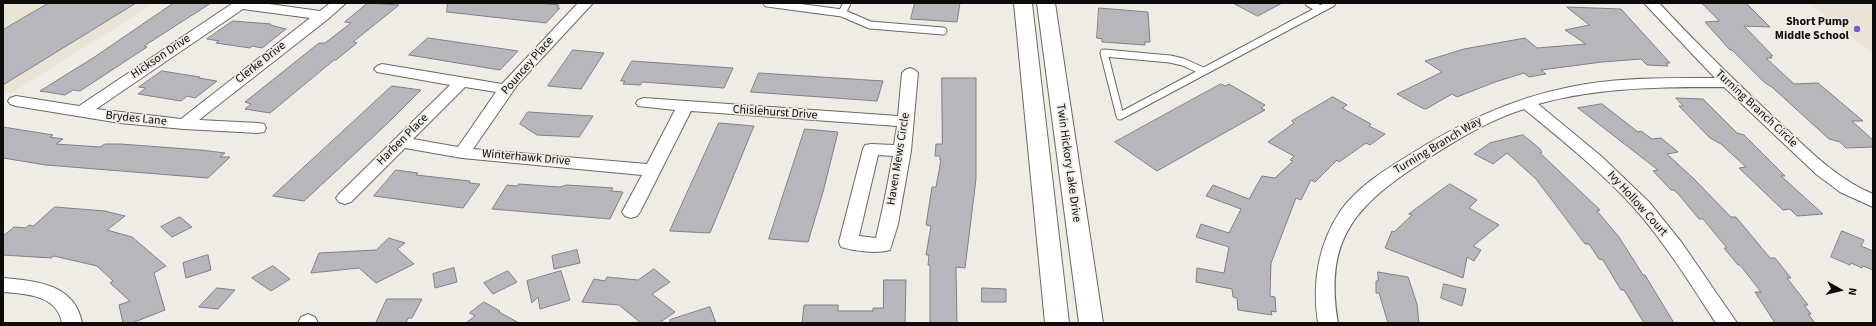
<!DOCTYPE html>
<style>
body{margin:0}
#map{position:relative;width:1876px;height:326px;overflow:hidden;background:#efece6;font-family:"Source Sans 3",sans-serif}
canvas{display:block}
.frame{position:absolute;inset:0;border:4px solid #0d0c0a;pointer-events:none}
.north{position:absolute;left:1820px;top:270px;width:40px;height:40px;-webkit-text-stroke:3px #efece6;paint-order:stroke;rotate:98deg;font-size:11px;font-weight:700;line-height:16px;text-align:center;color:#0d0c0a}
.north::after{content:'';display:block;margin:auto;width:14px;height:18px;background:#0d0c0a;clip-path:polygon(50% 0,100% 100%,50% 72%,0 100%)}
</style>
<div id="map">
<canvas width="1876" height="326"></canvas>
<div class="frame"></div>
<div class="north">N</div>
</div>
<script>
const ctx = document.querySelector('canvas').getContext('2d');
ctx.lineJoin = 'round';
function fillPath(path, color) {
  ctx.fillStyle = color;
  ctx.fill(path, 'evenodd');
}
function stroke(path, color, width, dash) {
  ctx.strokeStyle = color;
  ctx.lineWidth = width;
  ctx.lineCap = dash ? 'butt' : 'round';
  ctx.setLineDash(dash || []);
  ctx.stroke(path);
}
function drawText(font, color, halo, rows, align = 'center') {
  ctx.font = font + ' "Source Sans 3",sans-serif';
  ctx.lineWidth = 3.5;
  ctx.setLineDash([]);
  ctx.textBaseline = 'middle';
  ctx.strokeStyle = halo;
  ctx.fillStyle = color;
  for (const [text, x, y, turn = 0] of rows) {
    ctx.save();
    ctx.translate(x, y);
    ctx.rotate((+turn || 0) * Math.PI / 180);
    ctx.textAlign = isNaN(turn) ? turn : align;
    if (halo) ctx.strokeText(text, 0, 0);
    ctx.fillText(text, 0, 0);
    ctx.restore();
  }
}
fillPath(new Path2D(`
 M3,3h152l-144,90 -8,-1z
 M1810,3h63v51z`), '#eae4d6');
const building = new Path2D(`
 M49,3h87l-133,82v-55z
 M174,3h37l-67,43 3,1 -67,44 -7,-1 -8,5 -25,-4 53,-33z
 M368,3l31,2 -46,37 4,1 -21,17h-2l-64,53 -25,-4 6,-5 -6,-2 74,-59h6l26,-20 -6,-1z
 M448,3h91l20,2 -2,3h3l-14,15 -99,-11z
 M915,3h45l-3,19 -46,-3z
 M1233,3h49l-24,13z
 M1702,3h44l24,24 -26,-1 29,30h-3l2,2h-6l28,26 24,-1 45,38h-11l21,19v7l-27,1 -6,-6 -11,-3 -56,-51 -9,-6 -32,-32h-2l-25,-28 14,-1z
 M1567,7l54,2 49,54h-4l2,3 -21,-1 -6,-6 -39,3 -61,8 5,4 -17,3 -5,-4 -29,9 -38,15 -5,-3 -26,15 -4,-1 -25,-14 45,-22 -17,-11 39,-12 61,-11 12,10 49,-4 -21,-14 24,-5z
 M1099,8l49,4 2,30h-5v3l-43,-3v-3l-5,-1z
 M233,21l38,3 -1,1 16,4 -24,19 -10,-2 -2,2 -34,-5 3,-2 -12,-2z
 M428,38l90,13 -18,19 -91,-15z
 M573,50l31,3 -23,36 -33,-3z
 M632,61l101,7 -9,20 -81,-6 -3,3 -17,-1 2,-3h-4z
 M162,71l38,6 -1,1 18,3 -22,17 -8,-2 -6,5 -43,-7 8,-6 -7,-1z
 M759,73l124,8 -6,20 -126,-9z
 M942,78h34v101l-11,89 -9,-1 1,56h-27v-58h-2l1,-10h-3l5,-29 -5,-1 6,-38h4l5,-27h-1v-4h-5l1,-12h6z
 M1221,84l4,2 4,-2 36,21 -4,3 4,2 -108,61 -42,-29z
 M392,86l29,4 -32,32 -85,79 -31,-5z
 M1333,97l14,8 -5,3 29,16 -2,2 16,8 -15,11 -4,-2 -27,19 -2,-2 -22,22 -4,-2 -10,20 -5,-2 -25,65 -1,33 5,1 1,15 -5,-1 1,4 -34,-5 -1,-12 -4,-1 -1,-8 -36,-7 1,-14 27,5 5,-26 -33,-10 5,-13 28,9 12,-24 -35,-13 7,-11 36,14 13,-23 13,2 18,-17 -3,-1 4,-4 -26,-14 26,-19 -2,-2z
 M1676,98l27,1 34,34 7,2 41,41h-4l42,38 -26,2 -7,-7 -7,1 -44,-42 7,-1 -25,-23 -11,-6 -31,-32h4z
 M1602,104l36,28 3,-1 11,8 9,-1 17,14 -11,2 26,24 38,39h5l34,41h5l16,20h-4l21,27h-4l7,9h-3l7,9h-40l-20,-31h6l-21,-27h-2l-14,-17h3l-24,-29h-4l-19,-23 -6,-6h-3l-18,-19 5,-1 -80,-62z
 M528,112l65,4 -14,21 -42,-2 -17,-11z
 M719,123l35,3 -44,107 -40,-2z
 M3,127l50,8 -3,2 13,2 -7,5 44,3 5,-3h15l81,6 24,3 -5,4h10l-22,21 -162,-13 -43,-7z
 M805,129l33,3 -15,60 -15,50 -39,-3z
 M1523,135l16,13 3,4 -2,1 60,57 -3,1 22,26 24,38h2l29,48h-30l-20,-33h-3l-18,-30 -4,-1 -10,-15h-4l-49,-65 -29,-26 -14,11 -19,-10 16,-11z
 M396,170l22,3 -2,2 54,6 -1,2 11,1 -17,24 -89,-12z
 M519,184l40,3 8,-2 46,3 -2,3 12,1 -13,27 -118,-10 15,-24 10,1z
 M1450,184l27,16 -8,8 30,17 -26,21 8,4 -7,11 -7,-4 -4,21 -78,-30 7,-17 2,1 18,-17 -3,-1z
 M55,207l50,4 20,5 -18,14 25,7 34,29 -12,7 11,37 -33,13h-9l-4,-18 11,-4 -20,-18 3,-2 -16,-15 -43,-10 -3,2 -48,-3v-19l11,-9 12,1 3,-3 4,1z
 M180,217l12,10 -20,10 -11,-10z
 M1842,231l22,9 -3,6 12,5v19l-10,-4 -1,2 -11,-5 -1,2 -19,-8z
 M389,238l16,5 -8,6 17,15 -38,19 -17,-15 -48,5 8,-20 57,-3z
 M577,250l3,13 -26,6 -2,-13z
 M208,255l3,15 -25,8 -3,-15z
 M273,266l17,13 -19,12 -19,-13z
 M454,268l3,14 -22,6 -2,-14z
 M654,269l16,13 -18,12 23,18 -16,11h-18l-22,-18 -37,-3 12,-23 11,2 2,-4 31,3z
 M508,271l9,11 -24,12 -9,-11z
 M561,271l9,29 -30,9 -2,-12 -6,6 -5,-22z
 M1378,272l30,5 9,27 2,19h-31l-9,-30h-3v-12h2z
 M884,280h22l-1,43h-103l2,-18h34v6h35v-3h10z
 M1444,284l22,5 -4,17 -21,-8z
 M217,288l18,2 -17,19 -19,-2z
 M982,288l24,1v13h-24z
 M387,299h35l-10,19h-4l-2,5h-30z
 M484,302l16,9 -1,1 20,11h-53l9,-7 -5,-3z
 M710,307l6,16h-46v-3z`);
fillPath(building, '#b8b6bd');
stroke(building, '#817f85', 1);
const service = new Path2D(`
 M767,3l75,10 28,12 73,6
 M1309,3l11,6
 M842,13l5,-10
 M1203,71l-20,-9 -13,-3 -66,-6 16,63 212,-113`);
const minor = new Path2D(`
 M233,3h29l58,8 10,-8h16l-18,16 -129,101 59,3 6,1 2,4 -2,4 -6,1 -74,-4 -64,-6 -104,-17 -6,-2 -2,-3 2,-3 6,-2 63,10zM243,9l67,9 -129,101 -85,-10z
 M578,3h15l-75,81 -45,65 174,15 28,-54 -37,-4 -2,-3 2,-3 6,-2 254,18 4,-43 3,-3 5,-2 5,2 3,3 -7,78 -13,73 -8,26c-14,4 -35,1 -49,-3l-2,-5 24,-93 2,-4 6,-1 23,1 3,-19 -206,-15 -51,101 -3,4 -6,2 -6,-2 -3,-4 20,-37 -180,-17 -57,-10 -54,54 -6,2 -6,-2 -3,-4 3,-4 111,-109 -73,-13 -3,-3 3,-3 5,-2 120,20zM465,87l31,5 -38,55 -45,-8zM878,155l15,1 -9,46 -8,36 -17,-2z
 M1644,3h15c39,42 80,82 123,122 28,26 55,54 91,69v13l-33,-15 -24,-18 -92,-87c-63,0 -125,0 -186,17l63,52 48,46 33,41 55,80h-21c-25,-38 -49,-77 -79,-112 -34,-38 -74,-70 -113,-102 -35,11 -66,30 -97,50 -68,44 -104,76 -89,164h-20c-6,-40 0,-79 23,-113 17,-23 42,-39 65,-53 52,-33 104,-58 164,-70 47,-10 96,-9 145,-9z
 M3,278c34,3 72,6 79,45h-20c-5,-28 -35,-29 -59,-31z
 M308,314l7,3 3,6h-20l3,-6z`);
const tertiary = new Path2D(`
 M1014,3h18l37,320h-24z
 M1037,3h18l48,320h-24z`);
stroke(service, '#6a6862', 9);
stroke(minor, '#6a6862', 2);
stroke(tertiary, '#6a6862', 2);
stroke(service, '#fff', 7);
fillPath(minor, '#fff');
fillPath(tertiary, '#fff');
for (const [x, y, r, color] of [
 [1857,29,4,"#8455ce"]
]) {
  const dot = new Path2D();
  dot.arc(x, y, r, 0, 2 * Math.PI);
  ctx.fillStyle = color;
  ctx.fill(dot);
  stroke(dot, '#efece6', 1.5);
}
drawText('bold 12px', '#0d0c0a', '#efece6', [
 ["Short Pump",1849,22],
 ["Middle School",1849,36]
], 'right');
drawText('12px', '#0d0c0a', '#efece6', [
 ["Hickson Drive",161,57,-34],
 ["Clerke Drive",261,63,-38],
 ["Pouncey Place",528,66,-49],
 ["Turning Branch Circle",1756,109,43],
 ["Chislehurst Drive",775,113,4],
 ["Brydes Lane",136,119,6],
 ["Harben Place",403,140,-45],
 ["Turning Branch Way",1438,146,-31],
 ["Winterhawk Drive",526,158,5],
 ["Haven Mews Circle",899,159,-81],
 ["Twin Hickory Lake Drive",1068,163,82],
 ["Ivy Hollow Court",1637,204,48]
]);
</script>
